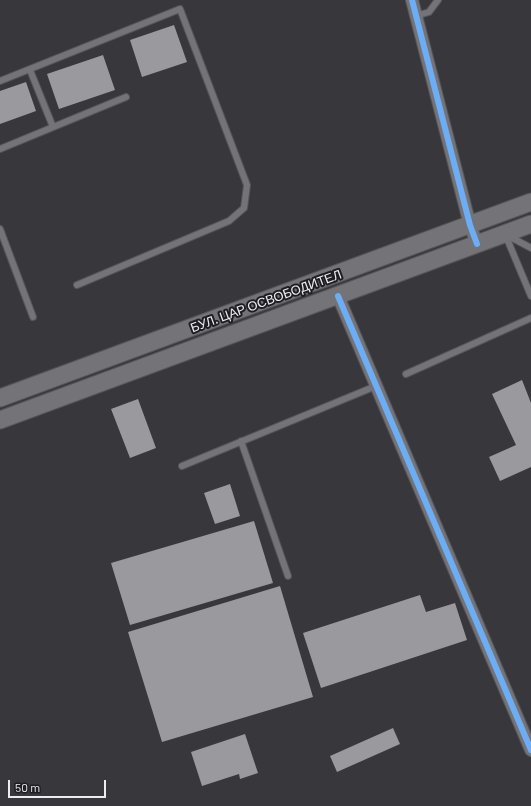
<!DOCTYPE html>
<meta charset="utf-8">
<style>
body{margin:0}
#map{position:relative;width:531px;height:806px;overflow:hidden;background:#37373c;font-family:Barlow,sans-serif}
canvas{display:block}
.scale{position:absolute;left:8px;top:780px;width:98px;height:18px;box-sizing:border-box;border:2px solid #ececf1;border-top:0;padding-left:5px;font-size:12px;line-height:14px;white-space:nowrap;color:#ececf1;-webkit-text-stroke:3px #1e1d21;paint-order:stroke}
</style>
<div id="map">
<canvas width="531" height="806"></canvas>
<div class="scale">50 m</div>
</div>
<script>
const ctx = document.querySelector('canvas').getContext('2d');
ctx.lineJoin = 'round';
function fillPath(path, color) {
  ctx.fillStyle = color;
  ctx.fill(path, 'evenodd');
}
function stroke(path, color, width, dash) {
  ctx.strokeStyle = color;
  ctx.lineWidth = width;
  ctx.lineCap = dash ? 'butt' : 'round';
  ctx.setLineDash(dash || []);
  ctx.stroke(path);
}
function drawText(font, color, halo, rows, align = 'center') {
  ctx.font = font + ' Barlow,sans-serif';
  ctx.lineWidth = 4;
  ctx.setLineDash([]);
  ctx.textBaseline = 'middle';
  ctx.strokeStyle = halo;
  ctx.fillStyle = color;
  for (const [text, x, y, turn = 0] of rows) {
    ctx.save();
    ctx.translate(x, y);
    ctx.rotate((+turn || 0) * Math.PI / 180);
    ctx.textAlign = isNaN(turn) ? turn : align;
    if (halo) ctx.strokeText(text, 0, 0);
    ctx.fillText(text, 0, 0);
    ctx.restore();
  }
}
fillPath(new Path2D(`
 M174,25l13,37 -45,15 -12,-37z
 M103,55l12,35 -56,19 -12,-35z
 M26,82l10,29 -36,13v-33z
 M522,380l9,23v64l-31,14 -11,-24 27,-12 -24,-51z
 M138,399l18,49 -26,10 -19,-49z
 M230,484l10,32 -25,8 -11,-31z
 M254,521l19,62 -143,42 -19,-62z
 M280,586l33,111 -151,45 -34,-110z
 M420,595l6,17 29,-9 12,37 -146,48 -18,-55z
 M393,728l7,16 -63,28 -7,-16z
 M245,734l13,39 -18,6 -1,-5 -37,12 -11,-34z`), '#99999e');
const service = new Path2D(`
 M416,16l13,-4 9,-12
 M30,70l23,57
 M0,81l180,-72 67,176 -3,23 -15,13 -152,64
 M0,149l126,-52
 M0,229l33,88
 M531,248l-26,-14 26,62
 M406,374l125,-56
 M241,441l47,135
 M182,466l194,-80`);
const minor = new Path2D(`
 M412,0l58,225 7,19
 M338,296l193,454`);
const secondary = new Path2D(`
 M0,398l531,-196
 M0,420l531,-196`);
stroke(service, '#555559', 8);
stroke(minor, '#555559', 14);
stroke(secondary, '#555559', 19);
stroke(service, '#737378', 6);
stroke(minor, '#737378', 12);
stroke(secondary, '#737378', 17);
stroke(new Path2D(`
 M412,0l58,225 7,19
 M338,296l193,454`), '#6dadf4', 6);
drawText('13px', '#ececf1', '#1e1d21', [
 ["БУЛ. ЦАР ОСВОБОДИТЕЛ",266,301,-20]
]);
</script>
